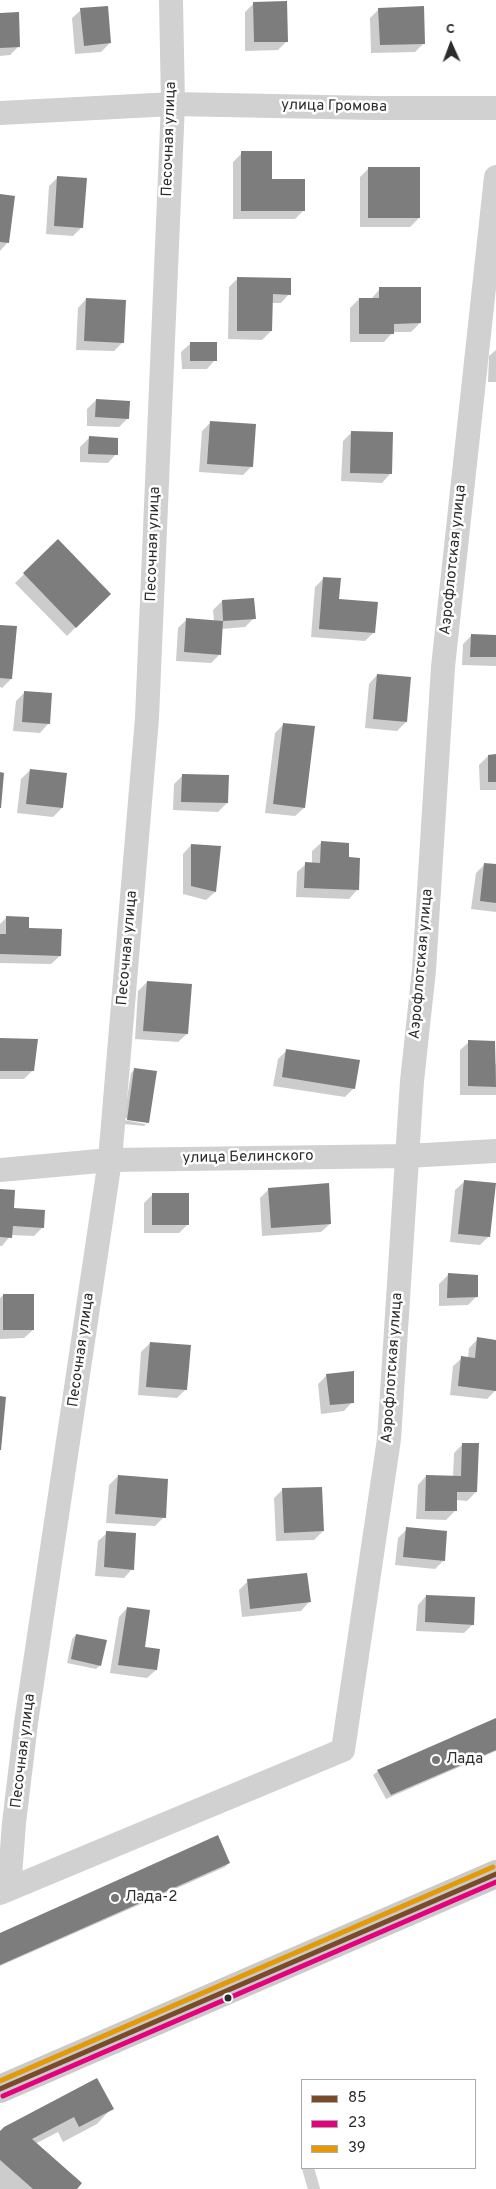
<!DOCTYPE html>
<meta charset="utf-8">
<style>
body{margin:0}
#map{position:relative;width:496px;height:2189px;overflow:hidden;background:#fff;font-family:Overpass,sans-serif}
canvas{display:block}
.legend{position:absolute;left:301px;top:2079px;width:175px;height:90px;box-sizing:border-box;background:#fff;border:1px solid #ababab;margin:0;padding:6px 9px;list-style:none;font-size:15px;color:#2c2c2c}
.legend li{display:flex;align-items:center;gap:10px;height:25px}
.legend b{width:25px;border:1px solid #ababab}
.north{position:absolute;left:426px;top:20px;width:50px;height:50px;-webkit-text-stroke:4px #fff;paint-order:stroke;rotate:358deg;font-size:14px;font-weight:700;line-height:20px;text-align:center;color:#2c2c2c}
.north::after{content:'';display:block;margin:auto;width:18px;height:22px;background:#2c2c2c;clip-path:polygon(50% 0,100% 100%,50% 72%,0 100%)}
</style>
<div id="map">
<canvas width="496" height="2189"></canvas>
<ul class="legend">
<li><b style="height:6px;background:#7a4b2a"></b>85</li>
<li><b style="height:6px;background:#e5007d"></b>23</li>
<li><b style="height:6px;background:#e39a04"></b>39</li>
</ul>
<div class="north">С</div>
</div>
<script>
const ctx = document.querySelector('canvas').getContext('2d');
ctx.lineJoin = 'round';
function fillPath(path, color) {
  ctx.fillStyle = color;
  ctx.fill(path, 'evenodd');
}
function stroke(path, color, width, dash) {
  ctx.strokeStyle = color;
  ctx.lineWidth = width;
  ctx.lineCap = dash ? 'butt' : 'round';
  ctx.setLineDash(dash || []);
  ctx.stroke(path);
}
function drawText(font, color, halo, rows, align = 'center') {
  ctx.font = font + ' Overpass,sans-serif';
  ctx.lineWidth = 5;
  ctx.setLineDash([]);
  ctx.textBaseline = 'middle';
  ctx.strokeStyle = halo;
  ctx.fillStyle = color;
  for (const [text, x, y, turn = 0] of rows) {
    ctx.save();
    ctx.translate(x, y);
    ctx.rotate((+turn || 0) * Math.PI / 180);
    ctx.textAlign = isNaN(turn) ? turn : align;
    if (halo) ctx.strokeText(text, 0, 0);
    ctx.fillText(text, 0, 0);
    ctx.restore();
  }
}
fillPath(new Path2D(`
 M254,3l33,38 -9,9 -33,1v-39z
 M379,9l45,34 -9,9 -44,1 -1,-35z
 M81,10l29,33 -9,9 -26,2 -3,-36z
 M0,14l19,32 -9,9 -10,1z
 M242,153l62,57 -9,9h-62v-57z
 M369,168l50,50 -9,9h-50v-50z
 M58,177l24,50 -9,9 -27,-2 3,-48z
 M0,196l8,46 -8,9z
 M238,278l51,16 -8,9h-10v28l-9,9 -34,-1 1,-52z
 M380,289l40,34 -9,9h-18l-9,10h-34v-34l9,-9h12z
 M86,299l37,43 -9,9 -38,-1 2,-42z
 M190,344l25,16 -8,9h-25l-1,-17z
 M496,350v32h-8l1,-26z
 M96,400l32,18 -9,9 -32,-1v-17z
 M211,422l40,45 -8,8 -44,-3 3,-41z
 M352,432l38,42 -8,9 -41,-2 2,-40z
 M89,438l27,16 -8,9 -28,-1v-15z
 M58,541l51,53 -42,42 -52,-53z
 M324,578l14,22 36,32 -9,9 -54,-4 4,-50z
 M222,601l32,17 -9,9 -24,2 -1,25 -9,9 -35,-2 2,-33 9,-9 27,2 -1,-11z
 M0,626l11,53 -9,9 -2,-1z
 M471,636h25v30l-34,-1 1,-21z
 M377,675l29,47 -9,9 -32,-3 4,-44z
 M25,692l26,2 -3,30 -8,9 -27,-2 3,-30z
 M284,724l20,84 -9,8 -30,-3 10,-80z
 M488,756h8v34h-16l-1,-25z
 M30,770l35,5 -3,33 -9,9 -36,-4 4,-34z
 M183,775l44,1v27l-9,9 -45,-2 1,-26z
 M321,843l26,16 10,31 -8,9 -53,-2 1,-25 9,-8h6v-13z
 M191,845l24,47 -9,8 -23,-6v-40z
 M485,864l11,1v47l-25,-3 5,-36z
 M7,917l21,12 32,27 -9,8 -51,-1v-39z
 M147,982l40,52 -9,8 -43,-3 3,-48z
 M0,1039l33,31 -9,9h-24z
 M469,1042l27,22v31h-36v-45z
 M287,1050l67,38 -9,9 -72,-11 5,-27z
 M135,1069l13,53 -4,4 -21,-2 1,-4 22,4v-3l-22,-3 7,-45z
 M464,1182l25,54 -9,9 -30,-3 5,-52z
 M269,1189l61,35 -9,8 -59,4 -2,-38z
 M0,1191l12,18 31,18 -9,9 -23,-1 -9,11h-2z
 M153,1194l35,30 -9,9h-35v-30z
 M448,1275l29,21 -9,9 -29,1v-22z
 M3,1295l30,35 -9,8 -24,1v-41z
 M478,1339l18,2v49l-9,9 -37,-4 3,-29 9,-8h6l1,-10z
 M150,1343l36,46 -9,9 -39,-3 3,-43z
 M327,1375l25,27 -8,9 -23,3 -3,-30z
 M463,1444l13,48 -9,9 -11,-1 -1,11 -9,9 -30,-1 2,-34 8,-9 27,1 1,-24z
 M118,1476l46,41 -9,9 -49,-3 3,-38z
 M283,1489l40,42 -9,9 -38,1 -2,-43z
 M407,1529l37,31 -9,9 -40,-4 3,-27z
 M107,1533l25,36 -8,9 -29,-2 3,-35z
 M248,1581l61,21 -8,9 -59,6 -3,-27z
 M426,1596l47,28 -9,9 -48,-2 2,-26z
 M127,1608l17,40 12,22 -9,8 -37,-5 9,-56z
 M76,1635l24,30 -4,4 -29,-6 5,-24z
 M496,1719v32l-110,48 -13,-24 5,-4z
 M229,1863l-4,4 -225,99v-32z
 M112,2108l-15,16 -34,18 -5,-10 -23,12 41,45h-76v-56z`), '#0003');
fillPath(new Path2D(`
 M287,1l1,41h-34l-1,-40z
 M108,6l3,37 -27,3 -4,-38z
 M424,6l1,38 -45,1 -2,-37z
 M19,12l1,35 -20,1v-35z
 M241,151h31v28h33v32h-64z
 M368,167h52v51h-52z
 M57,176l30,2 -4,50 -29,-2z
 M0,194l15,2 -6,47 -9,-1z
 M237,277l54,1v17l-18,-1 -1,37h-35z
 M379,287h42v36l-27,1v10h-35v-36h20z
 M86,298l40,2 -2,43 -40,-2z
 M190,342h27v19h-27z
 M96,399l34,2 -1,18 -34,-2z
 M210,421l46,3 -3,43 -46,-3z
 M351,431l42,1 -1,42 -42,-1z
 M89,436l29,2v17l-30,-1z
 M58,539l53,55 -35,34 -53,-55z
 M323,577l18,1 -2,21 39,3 -3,31 -56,-4z
 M254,598l2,21 -33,2 -1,-21z
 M186,618l37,3 -2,34 -37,-3z
 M0,625l17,1 -5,53 -12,-1z
 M471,634l25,1v22h-26z
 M377,674l34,3 -4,45 -34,-3z
 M24,691l28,2 -2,31 -28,-2z
 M283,723l32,3 -10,82 -32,-4z
 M496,754v28h-8v-27z
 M30,769l37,4 -4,35 -37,-4z
 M0,772l4,1 -3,35h-1z
 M182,774l47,1 -1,28 -47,-1z
 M321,841l28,2v14l11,1 -1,32 -55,-2 1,-26 15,1z
 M191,844l30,2 -5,46 -25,-6z
 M484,863l12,1v39l-16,-2z
 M6,916l23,1v11l33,1 -1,27 -61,-2v-20h6z
 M147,981l45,3 -4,50 -45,-3z
 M0,1038l38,1 -4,32h-34z
 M468,1040l27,1 1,46 -28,-1z
 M286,1049l74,11 -5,29 -73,-12z
 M134,1068l23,3 -8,52 -22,-3z
 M464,1180l32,3 -6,54 -32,-3z
 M329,1183l2,41 -60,4 -3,-40z
 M0,1189l15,1 -1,18 31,2 -1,18 -31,-2 -1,12 -12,-1z
 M152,1193h37v32h-37z
 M448,1273l30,2v22l-31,1z
 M3,1294h31v36h-31z
 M477,1337l19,3v51l-38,-5 3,-30 14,2z
 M150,1342l41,3 -4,45 -41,-3z
 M354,1371v32l-24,2 -4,-31z
 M0,1396l6,1 -5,53h-1z
 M462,1443h17l-2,49h-20v19h-32l1,-36 35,1z
 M118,1475l50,4 -2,39 -51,-4z
 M322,1487l2,44 -40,2 -2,-45z
 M406,1527l41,4 -2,30 -42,-4z
 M106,1531l30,2 -2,37 -30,-3z
 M307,1573l4,29 -61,7 -3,-30z
 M426,1595l49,2 -1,28 -49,-3z
 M127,1607l23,3 -5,37 15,2 -3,21 -39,-5z
 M76,1634l31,6 -6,26 -30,-7z
 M496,1718v32l-105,45 -14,-25z
 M218,1835l12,28 -230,102v-32z
 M97,2078l17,31 -35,18 -5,-10 -42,22 50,44 -5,6h-44l-33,-29v-29l4,-4z`), '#7d7d7d');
stroke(new Path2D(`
 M308,2168l6,21`), '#d1d1d1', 12);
stroke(new Path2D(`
 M0,113l173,-9 201,4h122
 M0,1170l110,-10 297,-4 89,-5
 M9,1889l5,-66 12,-100 84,-563 37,-442 26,-614 -2,-104
 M0,1893l343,-143 46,-311 23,-358 12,-111 19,-303 53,-490`), '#d1d1d1', 24);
stroke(new Path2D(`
 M0,2089l496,-215`), '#cacaca', 28);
stroke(new Path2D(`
 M0,2089l496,-215`), '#7a4b2a', 5);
stroke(new Path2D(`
 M3,2096l493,-214`), '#e5007d', 5);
stroke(new Path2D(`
 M0,2081l493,-214`), '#e39a04', 5);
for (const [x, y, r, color] of [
 [436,1760,5,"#767676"],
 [115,1898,5,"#767676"],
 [228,1998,4.5,"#2c2c2c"]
]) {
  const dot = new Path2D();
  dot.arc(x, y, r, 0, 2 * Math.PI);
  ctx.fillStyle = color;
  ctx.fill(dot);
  stroke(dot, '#fff', 2);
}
drawText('15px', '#2c2c2c', '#fff', [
 ["улица Громова",334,107,1],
 ["Песочная улица",170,139,-88],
 ["Песочная улица",154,544,-88],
 ["Аэрофлотская улица",454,560,-84],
 ["Песочная улица",128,948,-85],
 ["Аэрофлотская улица",422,964,-85],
 ["улица Белинского",248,1158,-1],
 ["Песочная улица",82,1350,-82],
 ["Аэрофлотская улица",393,1368,-86],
 ["Песочная улица",24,1751,-83]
]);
drawText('15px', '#2c2c2c', '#fff', [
 ["Лада",446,1760],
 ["Лада-2",125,1898]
], 'left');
</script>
